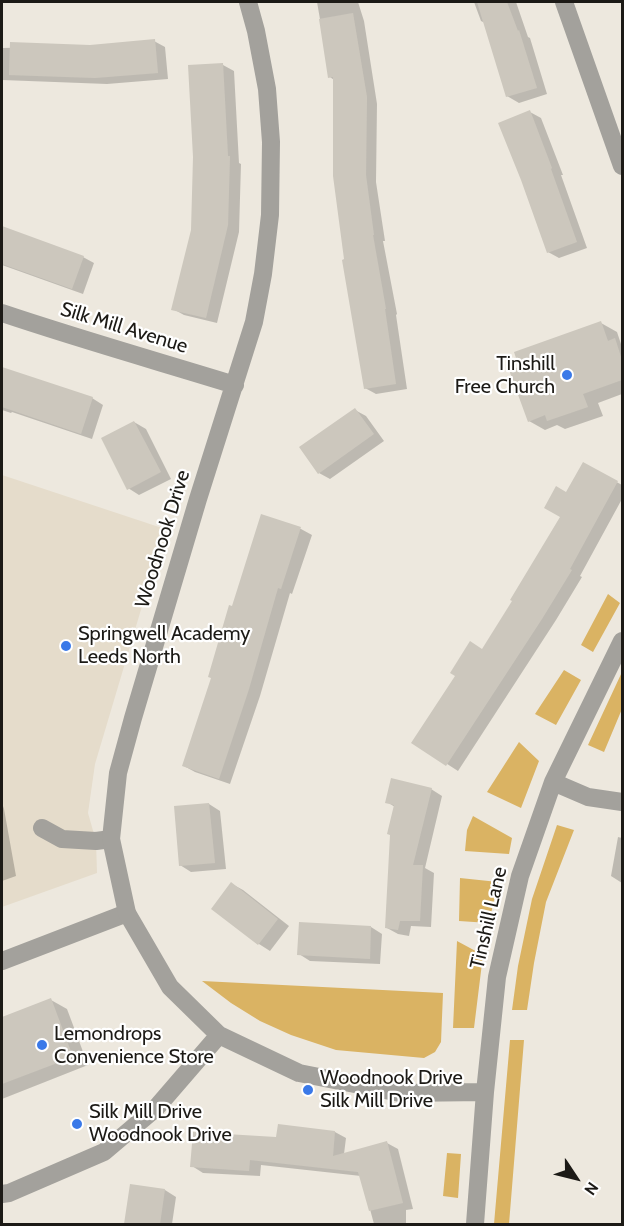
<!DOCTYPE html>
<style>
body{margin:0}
#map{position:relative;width:624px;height:1226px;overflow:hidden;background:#ede8de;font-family:Cabin,sans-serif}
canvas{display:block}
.frame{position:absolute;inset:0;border:3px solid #1c1a16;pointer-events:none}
.north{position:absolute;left:546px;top:1148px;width:60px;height:60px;-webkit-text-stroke:4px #fff;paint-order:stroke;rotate:125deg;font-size:16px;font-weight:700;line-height:24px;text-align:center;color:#1c1a16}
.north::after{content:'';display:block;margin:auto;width:21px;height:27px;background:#1c1a16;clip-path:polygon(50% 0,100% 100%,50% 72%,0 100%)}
</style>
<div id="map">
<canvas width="624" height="1226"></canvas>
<div class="frame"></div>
<div class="north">N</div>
</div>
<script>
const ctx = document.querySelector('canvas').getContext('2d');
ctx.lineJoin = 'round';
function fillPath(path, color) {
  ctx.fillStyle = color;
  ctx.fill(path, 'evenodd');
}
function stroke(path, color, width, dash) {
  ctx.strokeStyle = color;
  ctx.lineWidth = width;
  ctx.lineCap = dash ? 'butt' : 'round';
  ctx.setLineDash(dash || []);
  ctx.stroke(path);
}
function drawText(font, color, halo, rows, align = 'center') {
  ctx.font = font + ' Cabin,sans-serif';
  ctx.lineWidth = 4.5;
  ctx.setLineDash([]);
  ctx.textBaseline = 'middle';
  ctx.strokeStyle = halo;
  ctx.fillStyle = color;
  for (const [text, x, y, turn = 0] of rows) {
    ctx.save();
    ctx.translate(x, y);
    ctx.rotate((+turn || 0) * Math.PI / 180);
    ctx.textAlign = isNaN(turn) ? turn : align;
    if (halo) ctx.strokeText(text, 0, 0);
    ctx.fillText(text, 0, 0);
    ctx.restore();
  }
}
fillPath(new Path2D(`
 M2,475l163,54 -70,235 -7,49 8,28 1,32 -95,34z`), '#e5dccb');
fillPath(new Path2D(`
 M608,594l12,9 -27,49 -12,-7z
 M564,670l17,10 -25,45 -21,-11z
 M622,672v37l-18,43 -16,-7z
 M519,742l20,19 -18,47 -34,-16z
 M473,816l39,22 -3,16 -44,-3 2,-21z
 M557,825l17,5 -28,72 -12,61 -7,47h-15l6,-44 14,-67z
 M460,878l38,4 -9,41 -30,-2z
 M457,941l26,14 -9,73h-21z
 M202,981l241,12 -2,49 -6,10 -11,6 -88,-8 -45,-15 -31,-14 -29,-18z
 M510,1040h14l-15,184h-15z
 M447,1153l14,1 -3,44 -15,-2z`), '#dab363');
fillPath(new Path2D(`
 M317,2h41l6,19 13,83 -1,78 9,59h-2l14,73 -1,1 11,74 -31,5 -11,-6 -19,-127 -12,-181 -4,-3z
 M474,2h42l12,35 2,1 17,56 -28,9 -12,-7 -22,-73 -4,-2z
 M154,41l11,6 3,32 -61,5 -105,-4v-32l88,-2z
 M223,65l11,6 5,92 2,1 -2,68 -22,91 -33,-8 -11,-6 19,-79z
 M530,112l11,6 22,57h-2l26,73 -28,10 -11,-6z
 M2,228l81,29 11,6 -11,31 -81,-29z
 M601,323l16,9 4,12 1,1v49l-24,9 5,13 -38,13 -8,-4 -12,5 -16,-9 -8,-53z
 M2,368l90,30 11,7 -11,34 -80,-27 -1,1 -9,-3z
 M355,410l11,6 18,25 -54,38 -11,-6z
 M134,422l12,7 25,50 -32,16 -11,-7z
 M584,464l38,21v14l-42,77 2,1 -26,43 -98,151 -45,-29 70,-92 31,-50 48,-84 5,-22z
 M262,516l39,13 11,6 -20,59 -2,-1 -30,103 -30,88 -35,-12 -11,-6 29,-88 20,-70z
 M431,789l11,7 -17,72 9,5 -3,54 -20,-1 -2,10 -11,-2 -11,-6 8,-121 -8,-5z
 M2,803l2,6 12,67 -14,5z
 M209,804l11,7 6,58 -35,3 -11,-7z
 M618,837l4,1v45l-11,-7z
 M232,884l11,6 46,36 -19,25 -11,-7z
 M371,927l11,7 -2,30 -70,-3 -11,-7z
 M51,1000l16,9 21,56 -86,34v-80z
 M279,1126l56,6 11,6 -2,16 43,-11 11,6 15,60 -7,1v14h-32l-13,-48 -100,-11 -1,11 -57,-3 -11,-7 86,-27z
 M131,1186l34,4 11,7 -4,27h-47z`), '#0003');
fillPath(new Path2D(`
 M477,2h30l11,29 1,-1 18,58 -31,9z
 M353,13l14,84 -1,78 8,60h-1l13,74h-1l11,75 -32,5 -22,-129 2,-1 -11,-83v-99l-5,1 -9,-59z
 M155,39l3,34 -63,5 -86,-3 1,-33 80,3z
 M223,63l5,93h2l-2,69 -22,93 -35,-8 20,-80 2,-73 -5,-92z
 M530,110l22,58 -1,1 26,73 -30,11 -26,-73 -23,-57z
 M2,226l82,30 -12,33 -70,-25z
 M601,321l7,20 7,-3 7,22v20l-39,14 5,13 -41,14 -2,-6 -17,7 -19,-52 10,-3 -5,-15z
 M2,367l91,30 -12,37 -79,-27z
 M355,408l19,26 -56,40 -19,-27z
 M134,421l27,51 -34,18 -26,-52z
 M583,462l35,19 -48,88 2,1 -30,49 -96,147 -35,-23 44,-67 -5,-3 20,-32 12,8 30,-48 -2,-1 50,-83 -16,-9 12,-22 10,6z
 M261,514l40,13 -20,62 -3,-1 -29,101 -30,90 -37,-13 29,-88 -3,-1 21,-72 3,1z
 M391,778l41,10 -19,77h10l-3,56h-20l-2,9 -13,-2 5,-93 -3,-1 7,-29 -9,-2z
 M209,803l6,60 -36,3 -5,-60z
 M231,882l47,37 -20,26 -47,-36z
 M299,922l72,4 -1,33 -73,-4z
 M51,998l22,59 -71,27v-67z
 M278,1124l57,7 -2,25 54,-15 16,62 -34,8 -11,-39 -108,-12 -1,11 -59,-4 3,-35 83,5z
 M130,1184l35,5 -5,35h-36z`), '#ccc7bd');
stroke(new Path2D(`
 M42,828l20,11 34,2 15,-2
 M2,961l125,-48`), '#a3a19c', 18);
stroke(new Path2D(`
 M248,2l8,29 11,58 4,53 -1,73 -7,59 -9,48 -56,177 -65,219 -15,55 -7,66 16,74 43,74 49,48 80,38 101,20 85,-1
 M564,2l58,164
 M2,313c77,26 155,48 233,72
 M553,782l35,15 34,5
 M2,1194l7,-1 95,-41 52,-44 63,-73
 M475,1224l10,-132 12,-115 23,-101 33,-94 69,-141`), '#a3a19c', 18);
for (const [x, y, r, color] of [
 [567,375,6,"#3a79e8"],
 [66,646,6,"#3a79e8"],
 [42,1045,6,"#3a79e8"],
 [308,1090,6,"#3a79e8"],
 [77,1124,6,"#3a79e8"]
]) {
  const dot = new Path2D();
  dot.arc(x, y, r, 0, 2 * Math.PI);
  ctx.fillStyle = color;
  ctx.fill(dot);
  stroke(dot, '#fff', 2);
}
drawText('20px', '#1c1a16', '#fff', [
 ["Silk Mill Avenue",124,328,17],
 ["Woodnook Drive",163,539,-73],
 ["Tinshill Lane",489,918,-77]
]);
drawText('20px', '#1c1a16', '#fff', [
 ["Tinshill",555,364,"right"],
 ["Free Church",555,387,"right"],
 ["Springwell Academy",78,634],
 ["Leeds North",78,657],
 ["Lemondrops",54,1034],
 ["Convenience Store",54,1057],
 ["Woodnook Drive",320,1078],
 ["Silk Mill Drive",320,1101],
 ["Silk Mill Drive",89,1112],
 ["Woodnook Drive",89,1135]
], 'left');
</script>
